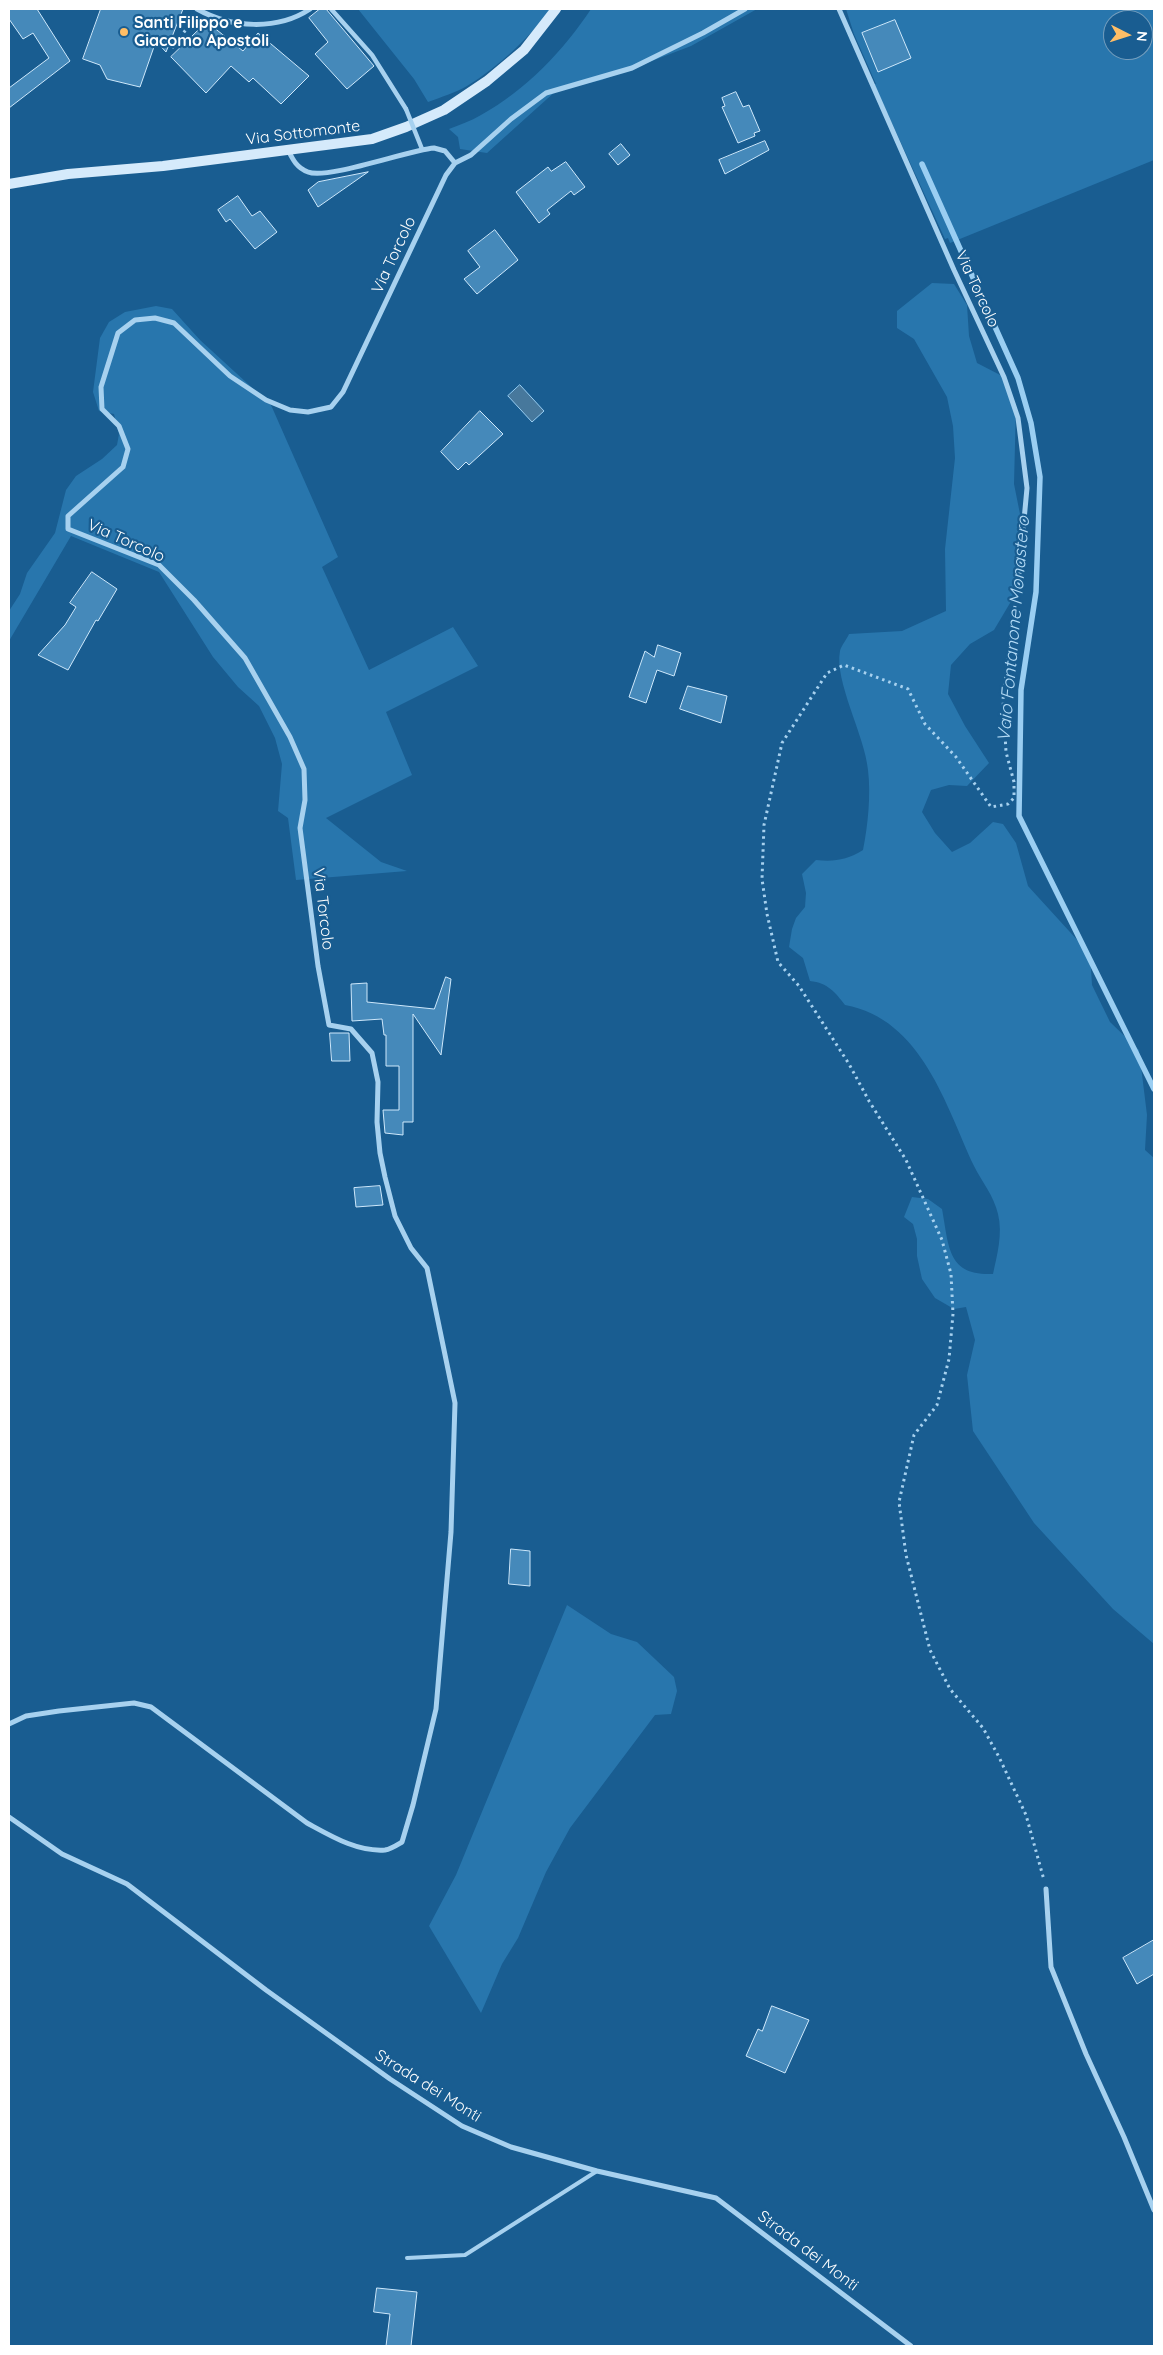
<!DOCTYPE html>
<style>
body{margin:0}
#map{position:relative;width:1163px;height:2355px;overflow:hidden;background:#195d91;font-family:Quicksand,sans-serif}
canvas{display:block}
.frame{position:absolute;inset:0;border:10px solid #fff;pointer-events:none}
.north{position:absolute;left:1103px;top:10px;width:50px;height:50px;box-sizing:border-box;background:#195d91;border:1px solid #759ebd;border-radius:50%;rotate:95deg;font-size:14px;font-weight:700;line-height:20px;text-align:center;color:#fff}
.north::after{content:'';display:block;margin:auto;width:18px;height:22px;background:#ffbe66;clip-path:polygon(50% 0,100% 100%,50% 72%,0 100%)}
</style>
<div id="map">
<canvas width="1163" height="2355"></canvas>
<div class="frame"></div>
<div class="north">N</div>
</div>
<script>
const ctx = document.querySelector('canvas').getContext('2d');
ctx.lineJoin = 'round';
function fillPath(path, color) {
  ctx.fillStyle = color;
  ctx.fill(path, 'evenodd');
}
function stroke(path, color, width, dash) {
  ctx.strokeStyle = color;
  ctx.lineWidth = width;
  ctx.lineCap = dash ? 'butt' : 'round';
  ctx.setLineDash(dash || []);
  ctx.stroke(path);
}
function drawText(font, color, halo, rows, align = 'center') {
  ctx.font = font + ' Quicksand,sans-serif';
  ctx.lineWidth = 4.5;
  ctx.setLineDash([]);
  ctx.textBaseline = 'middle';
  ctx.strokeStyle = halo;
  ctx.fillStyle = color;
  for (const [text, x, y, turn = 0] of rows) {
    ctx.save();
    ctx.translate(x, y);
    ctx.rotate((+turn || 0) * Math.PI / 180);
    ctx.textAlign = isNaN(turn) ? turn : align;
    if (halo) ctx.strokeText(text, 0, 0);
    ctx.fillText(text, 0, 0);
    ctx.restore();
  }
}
fillPath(new Path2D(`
 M358,9h194c-24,29 -52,57 -85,77 -12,7 -26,11 -39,16l-14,-23z
 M591,9h166l-66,37 -89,34 -45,10 -70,63 -27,-4 -2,-12 -9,-8c10,-4 22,-8 32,-14 44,-24 83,-65 110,-106z
 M846,9h308v151l-204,83 -2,-5 -3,1 -71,-155h2l-22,-50zM1113,20h30v30h-30z
 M932,283l22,1 13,21 2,31 8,27 29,15 10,27 -2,79 6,30 -7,84 -19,32 -24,14 -19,21 -3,29 17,32 24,37 -22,23 -18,-1 -18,5 -9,22 13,21 17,19 18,-9 23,-21 10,2 13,19 12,43 62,68 2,31 18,37 29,28 8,65 -2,35 9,8v486l-41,-35 -79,-86 -61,-92 -6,-56 8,-35 -9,-33 -12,2 -19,-11 -13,-19 -5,-23v-17l-4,-15 -9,-7 8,-20 16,2 14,10c7,37 5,67 51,65 4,-19 10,-40 5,-60 -4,-18 -16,-32 -24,-48 -28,-60 -52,-147 -129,-161 -10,-13 -17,-22 -35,-24l-7,-23 -14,-11 3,-18 4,-11 9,-11 1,-14 -4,-19 14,-14c18,2 31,0 47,-10 5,-25 8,-55 5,-80 -3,-34 -34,-89 -28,-119 1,-5 7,-12 9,-17l53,-3 44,-20 -1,-62 10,-91 -2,-32 -6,-29 -33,-58 -17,-11v-17z
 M156,306l16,3 28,31 71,65 67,152 -16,10 47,103 84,-43 25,39 -92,46 26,63 -86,43 55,44 26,9 -111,9 -8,-62 -10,-7 4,-47 -7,-26 -16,-32 -21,-19 -25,-30 -54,-85 -88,-36 -62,105v-30l11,-17 7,-21 28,-40 11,-43 10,-14 26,-17 15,-14 2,-11 -5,-20 -15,-3 -6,-19 7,-54 9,-16 16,-10z
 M567,1605l44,29 26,8 37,35 3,14 -6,23 -16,1 -85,113 -24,44 -28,66 -16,26 -21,49 -52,-87 27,-51z`), '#2876ad');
const water = new Path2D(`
 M520,385l24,26 -12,11 -24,-26z`);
fillPath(water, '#47789c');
stroke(water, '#9acef2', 1);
stroke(new Path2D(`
 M922,164l96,214 13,45 9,54 -4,115 -15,98 -2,126 135,273`), '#9acef2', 5.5);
const building = new Path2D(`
 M9,9h28l33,52 -61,47v-20l40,-30 -16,-25 -10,6 -14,-20z
 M101,9h82l-17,43 -10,-11 -16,46 -33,-8 -7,-14 -17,-6z
 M320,9h6l48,57 -27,23 -32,-35 13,-12 -19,-24z
 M895,20l16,38 -33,14 -16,-39z
 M207,22l36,29 15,-18 51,43 -28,28 -28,-26 -4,4 -18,-16 -25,27 -35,-36z
 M736,92l7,15 6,-2 11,26 -6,2 1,3 -17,7 -16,-36 3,-1 -3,-8z
 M765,141l4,9 -44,24 -6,-14z
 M621,144l9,11 -12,10 -9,-11z
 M566,162l19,25 -11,8 -3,-4 -24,19 3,4 -11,9 -23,-31 32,-25 3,4z
 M368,172l-50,35 -10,-17 10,-8z
 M238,196l14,20 8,-5 17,21 -22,17 -25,-30 -4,3 -8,-12z
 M495,230l23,30 -41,34 -13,-15 16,-12 -12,-16z
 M480,411l23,23 -34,31 -3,-3 -8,8 -17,-18z
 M92,572l25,17 -19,32 -2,-1 -28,50 -30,-15 27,-30 11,-18 -6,-4z
 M658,645l23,8 -7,23 -17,-6 -11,33 -17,-6 16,-46 9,6z
 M688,686l39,10 -6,27 -41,-14z
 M446,977l5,2 -10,76 -28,-41v108h-10v13l-18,-2 -2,-23h16v-44h-13v-31h-2l-2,-16 -30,2 -1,-37 16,-1v19l67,7z
 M330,1033h19l1,28h-18z
 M380,1186l3,19 -27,2 -2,-19z
 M511,1549l19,2v35l-21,-2z
 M1154,1940v34l-17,10 -14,-26z
 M772,2006l37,14 -24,53 -39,-17 12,-27 4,2z
 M377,2288l40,4 -6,54h-25l4,-32 -16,-2z`);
fillPath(building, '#4589ba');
stroke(building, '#cee8fb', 1);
stroke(new Path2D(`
 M172,48l22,-29
 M1015,606l-12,93 3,53 8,30v16l-6,6 -17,3 -35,-50 -31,-33 -17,-35 -64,-24 -17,8 -45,70 -18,82 -2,54 5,35 11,48 21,24 50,78 20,37 37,59 36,80 9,34 2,40 -4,45 -12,46 -23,30 -15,67 7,53 24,95 20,39 33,39 16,29 27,58 18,65`), '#a7d1ef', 3, [2.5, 4]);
stroke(new Path2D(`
 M407,2258l58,-3 132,-84`), '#a7d1ef', 4);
stroke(new Path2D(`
 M331,9l41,46 34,54`), '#a7d1ef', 4.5);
stroke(new Path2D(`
 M197,9c34,19 80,22 113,0
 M839,9l115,261 50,107 14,41 9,70 -10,107
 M455,163l16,-8 40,-36 35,-26 86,-25 71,-35 42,-24
 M9,1724l17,-8 33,-5 75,-8 17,4 156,116c24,13 50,29 78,27 6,-1 12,-5 17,-8l11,-37 23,-96 15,-177 4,-129 -28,-135 -16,-20 -16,-32 -10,-39 -5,-24 -3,-31 1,-40 -6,-29 -21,-24 -22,-4 -11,-59 -18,-138 5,-28 -1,-31 -14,-32 -45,-79 -51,-58 -35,-35 -91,-36v-13l55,-49 5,-18 -9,-23 -17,-17 -1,-22 17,-54 17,-13 20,-2 19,5 56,53 36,24 24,10 18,2 23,-5 12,-15 103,-217 9,-12 -10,-12 -11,-3c-25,2 -107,32 -126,24 -11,-4 -15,-12 -20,-22
 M9,1817l53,37 65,30 139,106 124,89 72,47 49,21 86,24 119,27 195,148
 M1046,1889l5,78 35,87 38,83 30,73`), '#a7d1ef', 5);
stroke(new Path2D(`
 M9,184l59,-10 95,-8 209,-27 34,-12 38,-17 43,-29 37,-31 32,-41`), '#d5eafb', 10);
stroke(new Path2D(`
 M406,109l16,40`), '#a7d1ef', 4.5);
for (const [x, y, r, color] of [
 [124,32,5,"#ffbe66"]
]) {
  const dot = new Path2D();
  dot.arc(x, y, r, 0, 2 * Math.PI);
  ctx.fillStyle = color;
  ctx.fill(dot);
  stroke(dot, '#195d91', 2);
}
drawText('bold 16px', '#fff', '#195d91', [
 ["Santi Filippo e",134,23],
 ["Giacomo Apostoli",134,41]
], 'left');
drawText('16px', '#fff', '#195d91', [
 ["Via Sottomonte",303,133,-7],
 ["Via Torcolo",394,255,-65],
 ["Via Torcolo",977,289,65],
 ["Via Torcolo",126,541,24],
 ["Via Torcolo",323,909,83],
 ["Strada dei Monti",428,2086,32],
 ["Strada dei Monti",808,2251,37]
]);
drawText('italic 18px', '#b3dbf6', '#195d91', [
 ["Vaio Fontanone Monastero",1014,629,-85]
]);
</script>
